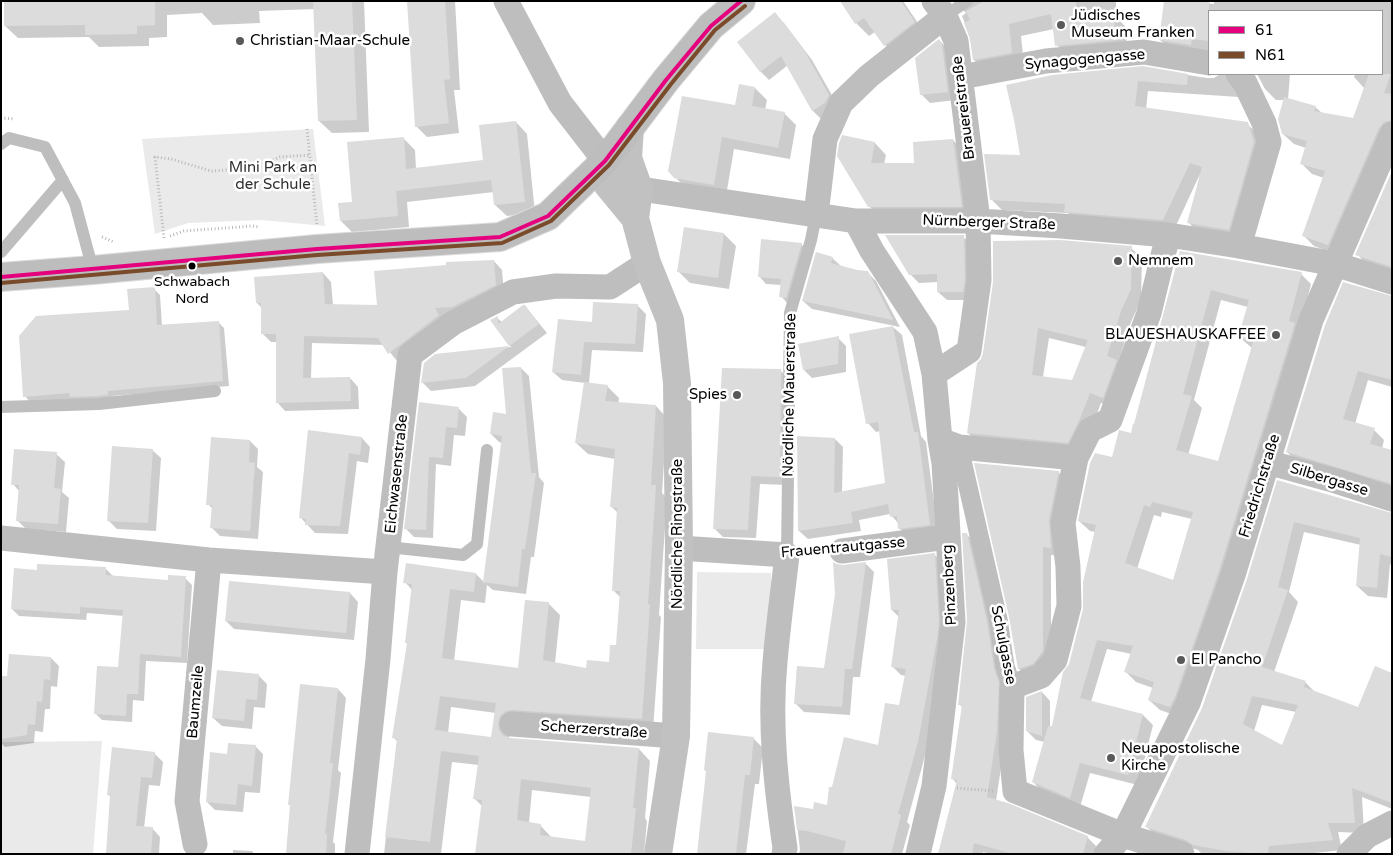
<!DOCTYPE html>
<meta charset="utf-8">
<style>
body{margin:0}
#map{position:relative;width:1393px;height:855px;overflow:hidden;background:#fff;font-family:"Varela Round",sans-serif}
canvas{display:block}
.frame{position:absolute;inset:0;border:2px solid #000;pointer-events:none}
.legend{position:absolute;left:1208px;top:10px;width:175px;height:65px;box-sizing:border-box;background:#fff;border:1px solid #999;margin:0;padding:6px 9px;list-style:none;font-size:15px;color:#000}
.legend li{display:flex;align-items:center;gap:10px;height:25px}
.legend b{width:25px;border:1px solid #999}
</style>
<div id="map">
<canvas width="1393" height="855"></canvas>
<div class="frame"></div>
<ul class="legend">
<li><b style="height:6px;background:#e5007d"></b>61</li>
<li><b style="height:6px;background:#7a4b2a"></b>N61</li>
</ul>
</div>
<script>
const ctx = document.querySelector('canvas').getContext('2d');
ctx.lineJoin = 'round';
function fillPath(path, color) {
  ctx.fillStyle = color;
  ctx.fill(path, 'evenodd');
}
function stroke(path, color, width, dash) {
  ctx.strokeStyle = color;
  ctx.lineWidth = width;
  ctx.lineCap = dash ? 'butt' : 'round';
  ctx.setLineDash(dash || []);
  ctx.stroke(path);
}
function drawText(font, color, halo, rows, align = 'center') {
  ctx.font = font + ' "Varela Round",sans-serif';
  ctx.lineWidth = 5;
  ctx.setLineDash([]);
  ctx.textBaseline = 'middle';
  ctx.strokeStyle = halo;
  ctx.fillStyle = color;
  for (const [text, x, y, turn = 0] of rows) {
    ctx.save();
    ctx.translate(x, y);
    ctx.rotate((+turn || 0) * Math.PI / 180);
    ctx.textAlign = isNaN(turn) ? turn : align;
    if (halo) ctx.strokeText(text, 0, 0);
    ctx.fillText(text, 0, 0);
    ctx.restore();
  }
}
fillPath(new Path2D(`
 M313,129l12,97 -64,-6 -73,3 -33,11 -13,-95z
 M697,572l74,1v76h-75z
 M102,741l-9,113h-92v-112z`), '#eaeaea');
fillPath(new Path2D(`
 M4,1h360l5,131 -37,1 -13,-12 -4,-112 -56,2 1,12 -47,2 -11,-12 -35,2v22l-18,1v8l-50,1 -10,-10 -71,1 -13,-12z
 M408,1h47l5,89h-6l5,43 -32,4 -11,-11z
 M842,1h61l23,34 -29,23 -12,-13 -10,-13 -6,4 -13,-13z
 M954,1h162v16l9,9 3,26 -59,6 -12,-13 -3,-16 -33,7 3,29 -38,7 -12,-12 -4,-25 -8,-19 4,-3z
 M1192,1l22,3v-3h178v134l-54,120 -24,-9 -10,-10 20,-58 -12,-4 -10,-10 4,-16 -12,-4 -11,-10 1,-34h-8l-11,-11 -8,-15h33l-2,26 27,7 7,6 32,6 10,-31 -10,-11 1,-3h27v-63h-173v45l-38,-6 -11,-10z
 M775,14l9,9 28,37 25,44 -16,15 -8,-8 -25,-46 -19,15 -8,-8 -23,-30z
 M939,40l9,9 8,51 -26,3 -9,-9z
 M1143,68l64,10h7l6,-4h19v23l-91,-6 -2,18 101,15 11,10 -19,106 -40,-7 -10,-10 11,-49 -26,56 -98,-8 -8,-9 -66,-3 -11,-11 30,-42z
 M755,88l12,12 -2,10 19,3 12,12 -6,34 -56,-10 -8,47 -38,-6 -13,-13 61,-71z
 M516,122l11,12 8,79 -28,3 -12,-11 -1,-13 -87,10 2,25 -57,5 -11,-11 62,-83 12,12 1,19 68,-8z
 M953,140l11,12 8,65h-92l-11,-11 -30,-50 36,-13 11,12 -2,9h31z
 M1392,174v99l-25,-8 -10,-11z
 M685,229l39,5 12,12 -7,43 -39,-6 -11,-11z
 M963,237l9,8 -1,55h-24l-9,-8v-10l-19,1 -9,-9z
 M801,244l7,7 -20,53 -7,-8 1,-11 -16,-1 -7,-8z
 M1131,248l11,10 -1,42 -10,22 -13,41 -5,45 -12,-5 -11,29 -12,21 -99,-9 -11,-11 16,-80zM1049,338l37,9 -13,34 -30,-4z
 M1181,253l120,21 10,10 -11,45 -120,388 -20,-7 -11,-10 4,-12 -17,-6 -10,-10 6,-18 -25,-5 -16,53 52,13 10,10 -15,60 -48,-12 -10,34 -37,-15 -10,-10 12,-40 -9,-2 -9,-9v-33l15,-6 8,9v26h3l31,-117 12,-78 -6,-1 -11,-10 34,-62 19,-25zM1221,300l27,7 -9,30 13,11 -33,114 -31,-7 14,-47 -8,-8zM1162,512l30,7 -18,63 -37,-13 17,-54 7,2z
 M832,258l9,8 15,5 11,1 9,9 24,46 -88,-18 -9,-8z
 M494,261l8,9 2,23 -107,68 -13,-16 -72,-2 -1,36 39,-1 8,9 1,22 -74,2 -8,-9 1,-60h-7l-9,-9v-25l-5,-5 66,-30 8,9 2,23 45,1z
 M154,289l6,6 2,31 56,-4 6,6 5,58 -116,10v4l-83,2 -5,-6 105,-85z
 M1392,297v90l-24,-7 -13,44 19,6 10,10 -2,9 10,3v38l-95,-28 -10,-10z
 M637,305l9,9 -3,38 -51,-2 -3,33 18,3 12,12 -1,6 38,2 11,12 -5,75 5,5 -8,117 2,2 -8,113 -141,-3 -3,9v3l130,10 11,12 -5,57 2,3 -3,33h-167l6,-47 -9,-9 5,-33 -27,-3 -11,92h-57l13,-113 -3,-3 14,-94 -2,-1 6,-53 -7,-8 71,-8 9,9 17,-140 -3,-1 -8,-8 16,-19 14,-47 8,8 10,101 5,6 -10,74h-3l-5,37 -33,-4 -6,-5 -2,18 -24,-3 -7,61 65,9 29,-67 12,12 -5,48 32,6 23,-6 7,-16 4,-49 -8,-8 5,-77 -6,-6 3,-48 -27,-5 -12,-11 9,-60 -23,-3 -9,-8 40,-48zM451,707l45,6 -4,26 -44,-6zM532,790l59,7 -5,45 -34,-4 -12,-13 -11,-2z
 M525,306l22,27 -72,53 -44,5 -8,-8 13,-28 75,-8 -19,-26 5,-3 5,4z
 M893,327l9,8 19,101 5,6 12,91 -30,4 -9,-9v-4l-9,-10 -31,6 2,11 -53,8 -9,-8 36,-92 8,8 -1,46 45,-9 -7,-53 -4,1 -8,-9z
 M838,338l8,8v26l-34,6 -8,-8z
 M780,370l9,9 -1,106 -28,-1 -4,54 -33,-1 -9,-9z
 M420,403l39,6 8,8 -2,19 -11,-1 -3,31 -15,-2 -3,74 -19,-1 -8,-8z
 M309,432l53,6 8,9 -2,16 -11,-2 -9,73 -33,-1 -15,-16z
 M250,441l8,8 -1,18 6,5 -5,67 -38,-3 -9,-9 2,-18 -5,-5z
 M152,450l9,8 -5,73 -39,-2 -9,-9z
 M56,454l9,8 -3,30 7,6 -3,34 -40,-3 -9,-9 2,-29 -6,-7z
 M1058,472l9,8 -8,76 -8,-1v104l-23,18 -9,-8 -9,-53z
 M1278,481l114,33v51l-2,-1 -3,34 -19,-2 -11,-10 4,-41 -57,-13 -15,60 9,10 -24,70 31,10 10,10 44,17 33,-31v131l-30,-12 2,36 -26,-1 4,18 -37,4h-103l-4,-4 -41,-13 -10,-10 56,-119 45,-128zM1262,705l34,7 -14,35 -28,-16z
 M966,534l10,9 26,135 3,63 -9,60 91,36 9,9 -2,8h-103l-8,-2v2h-44l18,-70 -5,-6 11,-70 -4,-4 10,-83z
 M934,554l9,9 4,68 -21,121 -19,70 3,3 -8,29h-103l1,-4 -5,-43 19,3 14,-3 5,-18 46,-43 21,-40 6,-30 -5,-1 -9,-9 7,-49 -7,-7z
 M866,564l8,8 -14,105h-7l-3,38 -46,-3 -8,-8 30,-35 17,-102z
 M106,569l7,7 56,5 16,-3 7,7 -5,78 -41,-2 -2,40 -11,-1 -1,22 -30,-2 -7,-7 25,-45 4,-52 -37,-3 -1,7 -67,-4 -7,-7 26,-38z
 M350,593l8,9 -4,38 -120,-11 -8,-8z
 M51,658l8,8 -2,21 -6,-1 -1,23h-5l-2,23 -8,-1 -1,12 -29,4 -4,-4v-46l7,-19z
 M259,676l8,8 -2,24 -11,-1 -2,22 -30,-3 -9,-8z
 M338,689l8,9 -8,72 3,3 -8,69 2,2v10h-47z
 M753,738l10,10 -4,36h-4l-9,70h-48z
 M255,746l8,8 -3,39 -15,-1 -2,20 -28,-2 -8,-8 21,-47z
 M154,753l9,9 -3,24 -11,-1 -5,43h8l8,9 -1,17h-52l4,-57 -3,-2z
 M233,850l19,1 2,3h-21z`), '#0003');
fillPath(new Path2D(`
 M4,1h151v24l-18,1v8l-52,1v-10l-81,1z
 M313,1h39l5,119 -39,1z
 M407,1h38l5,78 -6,1 5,43 -34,4z
 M840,1h61l14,21 -31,24 -20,-28 -9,6z
 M984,1h92v8l-4,1 1,7 40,-5 3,28 -61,6 -4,-32 -42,10 3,29 -39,7 -3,-21 -6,-16 6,-3 -4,-9z
 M1164,1h45v40l-17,-2 -1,6 -32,-5z
 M775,12l29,38 25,45 -4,8 -13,8 -31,-55 -21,16 -23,-30z
 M939,39l3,6 6,47 -28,3 -5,-37z
 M1143,66l45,8 -1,11 -49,-4 -3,25 113,16 6,20 -25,88 -42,-7 15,-56 -12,-4 -27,57 -99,-8 1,-8 -75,-4 -6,-46 36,1 -6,-35 -8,-35 46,-10z
 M1369,74h22l-7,19 8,1v26l-8,2 -5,6 -51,117 -26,-9 23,-65 -25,-7 7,-23 -25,-7 -4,-15 6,-22 32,9 -2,5 39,7z
 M739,84l16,3 -3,19 33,6 -7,36 -56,-11 -8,48 -40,-7 -6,-7 14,-75 53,9z
 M516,121l9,81 -31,3 -3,-25 -95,11 2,25 -58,5 -2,-18 14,-1 -5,-60 57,-5 2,32 77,-9 -4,-35z
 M842,135l33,7 -4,21h43l-1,-21 40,-3 9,68h-94l-31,-51 2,-13z
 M1392,171v96l-37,-12z
 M684,227l40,6 -6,45 -41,-6z
 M885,235h79l1,44 -2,13h-26v-18l-28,1z
 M761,239l41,4 -16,55 -7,-1 2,-18 -23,-2z
 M1060,240l72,6 -1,43 -10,22 -14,45 10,4 -14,38 -13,-5 -11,28 -11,22 -101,-10 10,-70 4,-4 2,-6 10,-71v-41zM1038,328l50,12 -16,40 -40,-5z
 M1180,251l122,21 -13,49 6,2 -76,248 -44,126 -5,10 -22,-7 6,-18 -30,-10 9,-26 -36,-6 -17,58 63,16 -15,61 -48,-12 -10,35 -38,-16 16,-56h4l11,-54 6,-8 14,-55v-27l13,-57 -18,-4 12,-58 5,-10 17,4 7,-27 12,3 2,-9h1zM1211,290l38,10 -11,38 15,4 -35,119 -42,-11 16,-54 -9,-2zM1152,502l41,10 -20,68 -48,-17 19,-58 6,2z
 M816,252l17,5 -2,6 26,7 11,1 25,49 -91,-19z
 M494,260l2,25 -44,22 -17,1 4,7 -51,39 -10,-16 -74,-2 -1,42 47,-1 1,24 -75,2v-69h-15v-31h-5l-2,-26 69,-5 2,32 52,1 -3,-34 72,-6v-3z
 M1343,282l49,14v84l-34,-9 -15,48 32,9 -5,16 22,6v34l-106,-32 39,-127z
 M155,287l2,38 62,-4 4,60 -115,10v4l-10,1 -28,1 -1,-4 -46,4 -4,-61 17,-20 93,-6 -2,-21z
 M593,302l45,2 -3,40 -51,-2 -3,33 -29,-3 6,-53 34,3z
 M523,305h2l14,19 -73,54 -45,5 3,-20 11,-9 74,-8 -19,-26 8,-4v8z
 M893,326l21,106h4l12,93 -32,4 -1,-13 -7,1 -2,-13 -37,8 2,11 -55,8 -1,-95 38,2 -1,55 51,-10 -7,-61 -12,2 -17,-90z
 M839,336l-1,28 -35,6 -5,-26z
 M521,367l10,106h5l-11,76h-3l-4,38 -35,-5 19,-146 -12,-2 3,-22 13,2 -4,-46z
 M722,368l59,1 -1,108 -29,-1 -3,54 -35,-1z
 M584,382l24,3 -3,16 51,4 -5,80h5l-8,119 2,1 -8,114 -129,-9 -7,1 -6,5 -2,7 1,7 5,6 7,2 128,10 -6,60h3l-5,46h-156l7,-54 -9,-1 6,-43 -38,-5 -11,91 -45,-5 12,-98 -5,-1 15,-95h-2l7,-59 -9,-1 3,-20 70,10 -2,19 -24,-3 -8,69 76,10 7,-68 24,2 -6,58 43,8 1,-8 22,2 1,-17h6l4,-54h-8l5,-83 -7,-1 5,-58 -40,-6zM440,696l56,7 -5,34 -56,-7zM521,779l70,9 -6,53 -45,-6 1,-11 -24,-4z
 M419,402l40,5 -2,21 -11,-1 -3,31 -14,-1 -3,73 -22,-1z
 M308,430l54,7 -2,18 -11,-2 -9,73 -35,-1 1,-6 -7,-1z
 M211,437l39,3 -1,22 6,1 -5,68 -40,-3 2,-23h-6z
 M112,446l41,3 -5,74 -41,-2z
 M14,449l43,3 -3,36 7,1 -3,35 -42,-3 3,-36h-8z
 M974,463l85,8 -10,49 2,28 -8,-1v104l-10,13 -15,5 -9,-52z
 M1277,480l115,33v44l-12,-3 -3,34 -21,-2 4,-48 -66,-16 -16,65 10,3 -26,77 44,14 -2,6 54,20 17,-41 17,7v130l-40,-15 3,35h-27l5,17 -64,6 -1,8 -42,-3 -33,-6 -7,-5 -41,-13 57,-119 45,-129zM1252,696l46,9 -16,40 -39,-21z
 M962,533h5l20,88 7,47 5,15 -2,48 -10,66 21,6 80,33 -5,18h-70l-39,-11 -2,11h-34l19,-74 -6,-1 11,-74h-4l9,-84z
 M935,553l4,69 -2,17 -19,103 -20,72 3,1 -10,39h-48l3,-13 -39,-10 -10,-1 -3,-24 19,3 1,-7 13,3 2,-18h3l12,-50 34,8 7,-42 14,2 7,-36 -15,-2 8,-57h-8l-4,-51z
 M833,562l4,2 6,1 23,-3 -14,107h-7l-3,38 -48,-3 3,-38 27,2 11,-74z
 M37,564l69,3v8l62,5v-5l18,1 -5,81 -41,-3 -2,40h-11l-1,22 -32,-2 3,-48 21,1 5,-57 -43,-3v7l-69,-5 3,-41 23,2z
 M229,581l121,11 -4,41 -121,-12z
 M9,654l42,3 -1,23 -6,-1 -2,23 -5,-1 -2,24 -7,-1 -1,11 -26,4v-63h6z
 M217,670l42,4 -2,26 -11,-1 -2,22 -32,-3z
 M300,684l38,4 -8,75h3l-8,71h2l-1,20h-40l4,-49h-2z
 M1042,691v45l-16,-5v-34z
 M708,732l46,5 -4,38h-5l-9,79h-39l9,-83 -2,-1z
 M228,743l28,2 -4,41 -14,-2 -2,21 -30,-3 4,-50 17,2z
 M112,747l43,5 -3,26 -11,-1 -5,49 17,1 -2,27h-45l4,-59h-3z`), '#dcdcdc');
const primary = new Path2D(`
 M1,277l92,-7 224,-21 183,-12 48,-21 57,-55 61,-81 45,-54 30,-25`);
stroke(primary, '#dbdbdb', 30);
stroke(new Path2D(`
 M1,118l14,1
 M307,129l10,97
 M170,236l14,-5 68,-5 8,1
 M102,237l12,5
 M164,238l-9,-81 16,2 40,12 43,-3 26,-11 30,-2
 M957,788l36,3`), '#b8b8b8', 3, [1, 2.5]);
stroke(new Path2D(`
 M945,16l22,-15
 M1,144l8,-6 36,9 30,56 18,67
 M1,252l62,-72
 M1,407l98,-3 116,-13
 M388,547l75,8 14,-11 10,-94
 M787,555l3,-242 21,-73 5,-25`), '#bebebe', 12);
stroke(new Path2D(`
 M959,447l39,172 7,47 7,21`), '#bebebe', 19);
stroke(new Path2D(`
 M506,1l54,102 45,58
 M934,1l11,15 11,25 22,180 1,59 -10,71 -35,23
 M1238,74l7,9 19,40 5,19 -30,104
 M961,77l85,-16 98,-9 65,11
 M620,186l236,35h122l83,5 107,9 71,11 96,18 57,18
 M816,215l9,-76 16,-36 28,-27 76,-60
 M856,221l16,30 53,81 9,42 6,66 4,23 9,159 -19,164 -16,68
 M1168,235l-19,78 -39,107 -20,10 -14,28 -13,65 5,44 1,39 -14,54 -14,16 -29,11 -1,63 4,41 108,44 59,19
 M940,440l19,7 117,11
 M1267,462l69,19 56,18
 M1,538l208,22 176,12
 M679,548l108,7c-4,36 -9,71 -12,107 -6,62 1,124 10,186l-1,6
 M842,551l105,-14
 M512,724l164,12
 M195,844l-8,-43 22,-241
 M357,854l21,-195 7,-87 25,-217 43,-32 60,-31 43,-6 54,1 37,-24
 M1106,854l17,-19 65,-132 45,-128 78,-255 81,-186
 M1349,854l18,-18 25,-13`), '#bebebe', 25);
stroke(new Path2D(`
 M630,127l-2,31 11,31 -4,29 12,45 23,57 7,63 2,165 -3,188 -18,118
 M605,161l2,23 28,34`), '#c1c1c1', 28);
stroke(primary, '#bdbdbd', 28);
stroke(new Path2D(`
 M1,277l316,-28 183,-12 48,-21 57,-55 61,-81 45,-54 30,-25`), '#e5007d', 4);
stroke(new Path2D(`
 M1,283l316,-28 185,-12 49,-22 58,-56 62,-81 44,-54 30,-24`), '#7a4b2a', 4);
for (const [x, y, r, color] of [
 [1061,25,5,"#595959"],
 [240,41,5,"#595959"],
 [1118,261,5,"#595959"],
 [192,266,4.5,"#000"],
 [1276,335,5,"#595959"],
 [737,395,5,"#595959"],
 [1181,660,5,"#595959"],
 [1111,758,5,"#595959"]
]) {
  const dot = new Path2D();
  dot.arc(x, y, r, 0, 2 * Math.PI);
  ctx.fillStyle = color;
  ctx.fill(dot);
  stroke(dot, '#fff', 2);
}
drawText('14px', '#000', '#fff', [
 ["Schwabach",192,282],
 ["Nord",192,299]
]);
drawText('15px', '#000', '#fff', [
 ["Jüdisches",1071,16],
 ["Museum Franken",1071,33],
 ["Christian-Maar-Schule",250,41],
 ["Nemnem",1128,261],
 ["BLAUESHAUSKAFFEE",1266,335,"right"],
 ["Spies",727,395,"right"],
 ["El Pancho",1191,660],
 ["Neuapostolische",1121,749],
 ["Kirche",1121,766]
], 'left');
drawText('15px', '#000', '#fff', [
 ["Synagogengasse",1085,60,-5],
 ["Brauereistraße",964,108,-97],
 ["Nürnberger Straße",989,223,2],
 ["Nördliche Mauerstraße",790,395,-89],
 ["Eichwasenstraße",397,474,-84],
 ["Silbergasse",1329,480,17],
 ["Friedrichstraße",1260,486,-73],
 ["Nördliche Ringstraße",678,534,-90],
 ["Frauentrautgasse",843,548,-5],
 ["Pinzenberg",950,585,-93],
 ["Schulgasse",1003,645,79],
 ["Baumzeile",196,702,-85],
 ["Scherzerstraße",594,730,4]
]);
drawText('15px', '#2f2f2f', '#fff', [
 ["Mini Park an",273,168],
 ["der Schule",273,185]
]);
</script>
